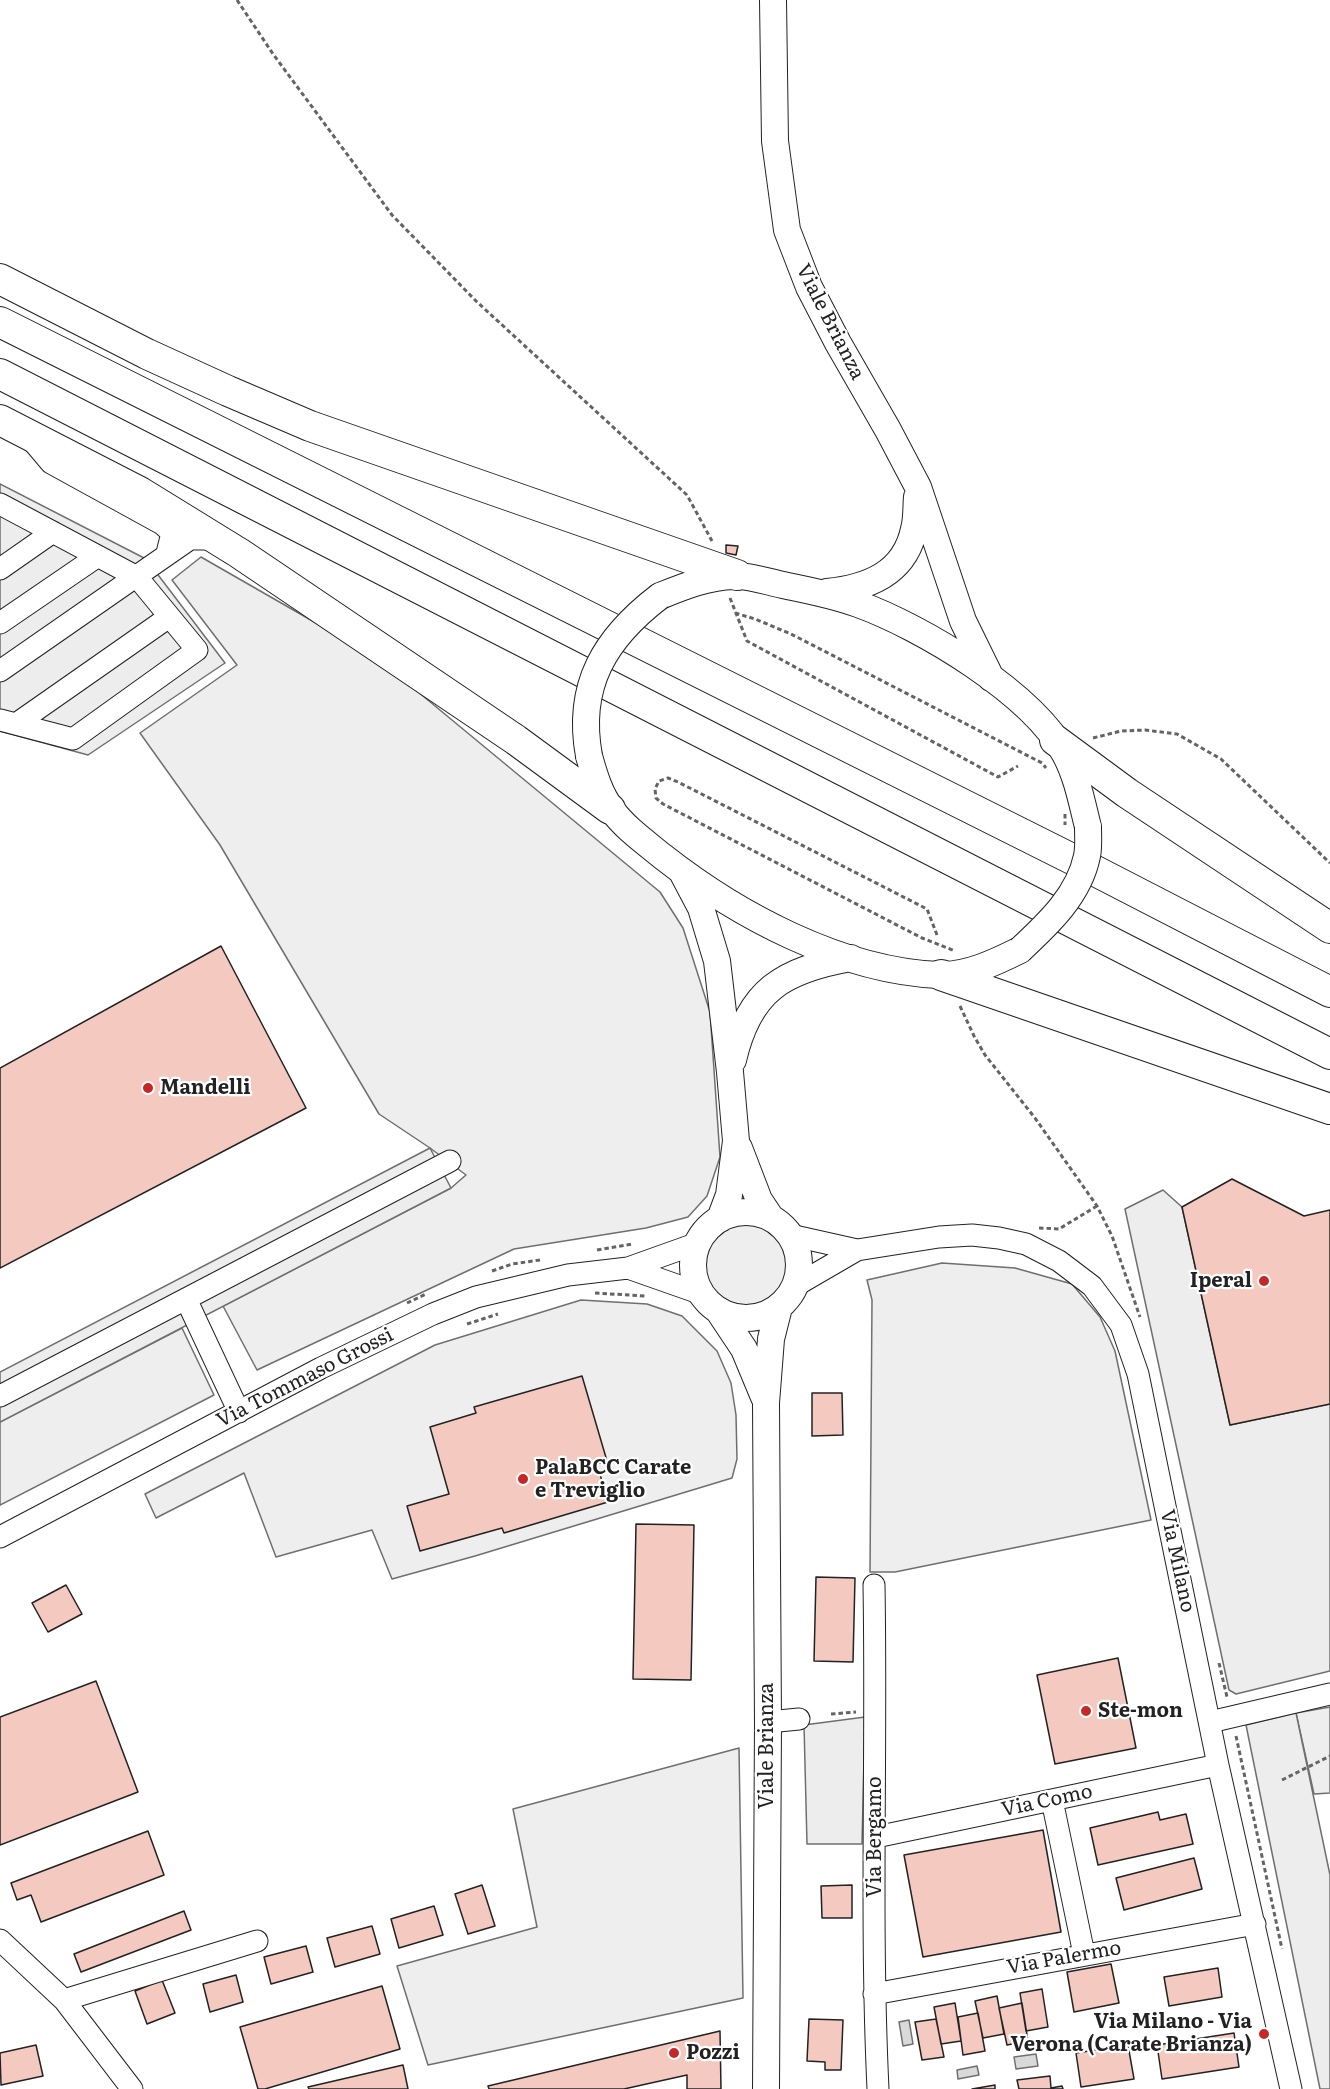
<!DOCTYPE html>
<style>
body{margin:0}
canvas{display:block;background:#fff}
</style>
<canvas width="1330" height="2089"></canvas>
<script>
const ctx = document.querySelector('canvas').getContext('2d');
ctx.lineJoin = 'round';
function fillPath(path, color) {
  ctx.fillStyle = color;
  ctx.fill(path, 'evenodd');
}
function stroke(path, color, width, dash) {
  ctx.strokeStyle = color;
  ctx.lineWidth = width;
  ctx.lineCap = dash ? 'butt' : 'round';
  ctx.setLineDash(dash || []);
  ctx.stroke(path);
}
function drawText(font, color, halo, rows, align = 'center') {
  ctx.font = font + ' Literata,serif';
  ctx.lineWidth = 4.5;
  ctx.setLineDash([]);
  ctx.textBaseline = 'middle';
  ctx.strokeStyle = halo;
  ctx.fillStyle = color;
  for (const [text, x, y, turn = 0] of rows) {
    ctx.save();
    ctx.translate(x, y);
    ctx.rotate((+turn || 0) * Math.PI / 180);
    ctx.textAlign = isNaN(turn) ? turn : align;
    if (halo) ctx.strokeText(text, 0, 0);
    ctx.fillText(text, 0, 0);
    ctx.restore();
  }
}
const green = new Path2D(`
 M201,557l176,101 283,234 23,36 27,84 10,145 -13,39 -19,21 -42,11 -132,21 -257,121 -34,-64 228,-118 15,-13 -36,-27 -51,-34 -159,-269 -80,-112 97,-68 -65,-85z
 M705 1265a41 41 0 1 1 82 0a41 41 0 1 1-82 0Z
 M942,1263l73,5 57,16 28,33 15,34 36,169 -256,52h-25l2,-272 -5,-20z
 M581,1300l66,4 35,12 35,35 14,32 5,32 1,44 -5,19 -257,78 -83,23 -20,-49 -96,27 -32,-84 -88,45 -11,-24 290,-149z
 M182,1328l32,67 -214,110v-83z
 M1330,1707v86l-16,1 -18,-81z
 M739,1748l4,250 -315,67 -31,-99 140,-39 -24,-118z`);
fillPath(green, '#eee');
stroke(green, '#6f6f6f', 1.5);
const parking = new Path2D(`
 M0,484l146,75 79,104 -137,92 -88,-24z
 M430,1148l21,40 -451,234v-50z
 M1163,1190l19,17 48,218 100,-21v267l-94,23 -7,-4 -104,-481z
 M1296,1713l34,162v214h-10l-74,-364z
 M865,1717l-3,127h-55l-3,-119z`);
fillPath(parking, '#ededed');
stroke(parking, '#6f6f6f', 1.5);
const water = new Path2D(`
 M909,2020l4,24 -10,2 -4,-24z
 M1036,2054l2,12 -22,3 -2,-12z
 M977,2066l2,9 -21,4 -1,-9z`);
fillPath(water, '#d9d9d9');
stroke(water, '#6f6f6f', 1.5);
const building = new Path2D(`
 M726,545l12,1 -2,9 -10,-2z
 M221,946l85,162 -306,160v-200z
 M1232,1179l72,37 26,-6v194l-100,21 -48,-218z
 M582,1376l25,85 -10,3 11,38 -104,31 -2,-5 -82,23 -13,-45 42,-12 -19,-67 46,-14 -2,-6z
 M812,1393h30l1,42 -31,1z
 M636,1524l58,1 -3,155 -58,-1z
 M816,1577l39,1 -2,84 -39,-1z
 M66,1585l16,29 -34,18 -16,-29z
 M1118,1658l18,90 -81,16 -18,-89z
 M96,1681l42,111 -138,53v-128z
 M1158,1812l2,8 26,-6 7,30 -95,21 -8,-37z
 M1043,1830l18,102 -138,25 -19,-102z
 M148,1831l16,44 -123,47 -10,-27 -14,5 -6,-17z
 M1194,1858l8,31 -78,21 -8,-32z
 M482,1885l13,41 -27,8 -13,-40z
 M852,1885v33h-30l-1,-32z
 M434,1906l9,29 -44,13 -8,-29z
 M184,1911l7,19 -110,42 -7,-18z
 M372,1926l8,28 -45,13 -8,-29z
 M306,1946l7,26 -42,12 -7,-27z
 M1111,1964l8,39 -45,9 -7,-40z
 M1218,1968l4,29 -53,9 -5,-29z
 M236,1975l7,27 -33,10 -7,-28z
 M162,1980l13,33 -28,11 -12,-33z
 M382,1986l18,63 -135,40h-7l-18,-62z
 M1042,1989l6,38 -22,4 -6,-38z
 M997,1996l7,38 -21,4 -8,-37z
 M955,2003l6,38 -20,3 -7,-37z
 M1022,2003l6,38 -21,4 -8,-37z
 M978,2013l7,38 -22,4 -5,-38z
 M809,2019l34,1 -2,50h-16v-8l-18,-1z
 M936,2019l8,38 -22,3 -7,-38z
 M720,2031l1,58h-34v-14l-63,14h-135l-1,-3z
 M1234,2033l5,34 -77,12 -5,-34z
 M36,2045l7,31 -42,9 -1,-32z
 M1128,2045l6,34 -53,8 -5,-34z
 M403,2065l5,24h-99l-1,-2z
 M1050,2076l1,12 11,-2 1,3h-44l-2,-9z
 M995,2085v4h-23z`);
fillPath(building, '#f3c9c0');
stroke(building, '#222', 1.5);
const minor = new Path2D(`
 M35,444l16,19 111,61 10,9 -5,20
 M0,504l137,73 60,73 -124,89 -73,-19
 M0,569l53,-37
 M0,623l98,-67
 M0,671l190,-132h26
 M16,724l153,-107
 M790,1235l67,15
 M628,1268l74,26
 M795,1286l62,-36 82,-13 33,-2 27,3 27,6 33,17 33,25 29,39 17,49 80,391 73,324
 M186,1299l53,113
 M0,1396l450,-235
 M0,1537l321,-169 112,-54 43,-17 92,-22 60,-7 70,-25
 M874,1585c3,168 -4,336 4,504
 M768,1722l31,-3
 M1210,1722l120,-28
 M1052,1800l32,154
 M876,1837l342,-72
 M0,1940l64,60 68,89
 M874,1994l381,-70
 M64,2000l193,-59`);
const major = new Path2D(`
 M773,0l2,141 12,89 22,57 29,56 50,87 30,57 45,134 28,57
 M827,592c40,-4 78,-18 87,-63 3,-10 2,-22 3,-32
 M660,596c25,-10 47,-19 74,-20 15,-1 34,6 49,9 25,5 51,10 75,19 64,23 174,89 207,150 12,22 17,49 23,73
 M589,756c5,18 11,39 23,54 13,18 33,32 50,46 75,59 179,115 277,119 28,1 57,-13 81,-25
 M682,872l19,36 16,53 13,111 6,69 -7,54 -9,24
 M733,1060c16,-70 50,-90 118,-102
 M739,1148l20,52 12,18
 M693 1265a53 53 0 1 1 106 0a53 53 0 1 1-106 0Z
 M718,1310l26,39 20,48
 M766,2089l2,-367 -2,-319 5,-64 8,-32`);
const highway = new Path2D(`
 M0,279l147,75 81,37 82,35 427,149
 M0,322l1078,540 252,130
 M0,374l1330,680
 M0,420l140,72 99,61 277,187 94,69
 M1055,740l72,53 203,135
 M941,975l389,134`);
stroke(minor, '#222', 23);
stroke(major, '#222', 28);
stroke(highway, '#222', 32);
stroke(new Path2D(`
 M237,0l36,54 119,161 84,86 211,194 25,46
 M730,598l17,43 251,136 20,-11
 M735,613l20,6 36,15 251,129 4,5
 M1093,738l28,-7 24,-1 32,4 44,25 109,104
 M937,935l-10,-26 -249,-127 -10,-4 -9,3 -4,8 1,9 7,6 259,134 33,13
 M960,1006l14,30 11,19 50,63 62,88 15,30 28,81
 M1039,1228l20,1 38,-23
 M597,1250l35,-6
 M492,1271l20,-7 28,-4
 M595,1293l50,3
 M407,1303l19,-9
 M467,1324l31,-10
 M1219,1663l8,34
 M831,1714l25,-2
 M1236,1736l46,213
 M1282,1780l48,-24`), '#646464', 3, [4.5, 3]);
stroke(minor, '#fff', 21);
stroke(major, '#fff', 26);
stroke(highway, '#fff', 30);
const majorBridge = new Path2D(`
 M589,756c-13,-71 16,-118 71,-160
 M1020,950c29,-27 59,-55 67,-94 2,-9 1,-20 1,-29`);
stroke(majorBridge, '#222', 28, []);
stroke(new Path2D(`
 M1065,814v11`), '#646464', 3, [4.5, 3]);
stroke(majorBridge, '#fff', 26);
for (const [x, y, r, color] of [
 [148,1088,6,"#c62828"],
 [1264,1281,6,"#c62828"],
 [523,1479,6,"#c62828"],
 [1086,1711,6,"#c62828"],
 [1264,2034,6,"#c62828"],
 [674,2053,6,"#c62828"]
]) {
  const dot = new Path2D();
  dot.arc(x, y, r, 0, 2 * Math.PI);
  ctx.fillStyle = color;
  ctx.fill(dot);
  stroke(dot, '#fff', 2);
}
drawText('20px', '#222', '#fff', [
 ["Viale Brianza",830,322,63],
 ["Via Tommaso Grossi",305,1378,-27],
 ["Via Milano",1177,1561,78],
 ["Viale Brianza",767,1746,-90],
 ["Via Como",1047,1801,-12],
 ["Via Bergamo",875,1837,-90],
 ["Via Palermo",1064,1958,-10]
]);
drawText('bold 20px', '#222', '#fff', [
 ["Mandelli",160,1088],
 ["Iperal",1252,1281,"right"],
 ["PalaBCC Carate",535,1468],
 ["e Treviglio",535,1491],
 ["Ste-mon",1098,1711],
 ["Via Milano - Via",1252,2022,"right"],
 ["Verona (Carate Brianza)",1252,2045,"right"],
 ["Pozzi",686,2053]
], 'left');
</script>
